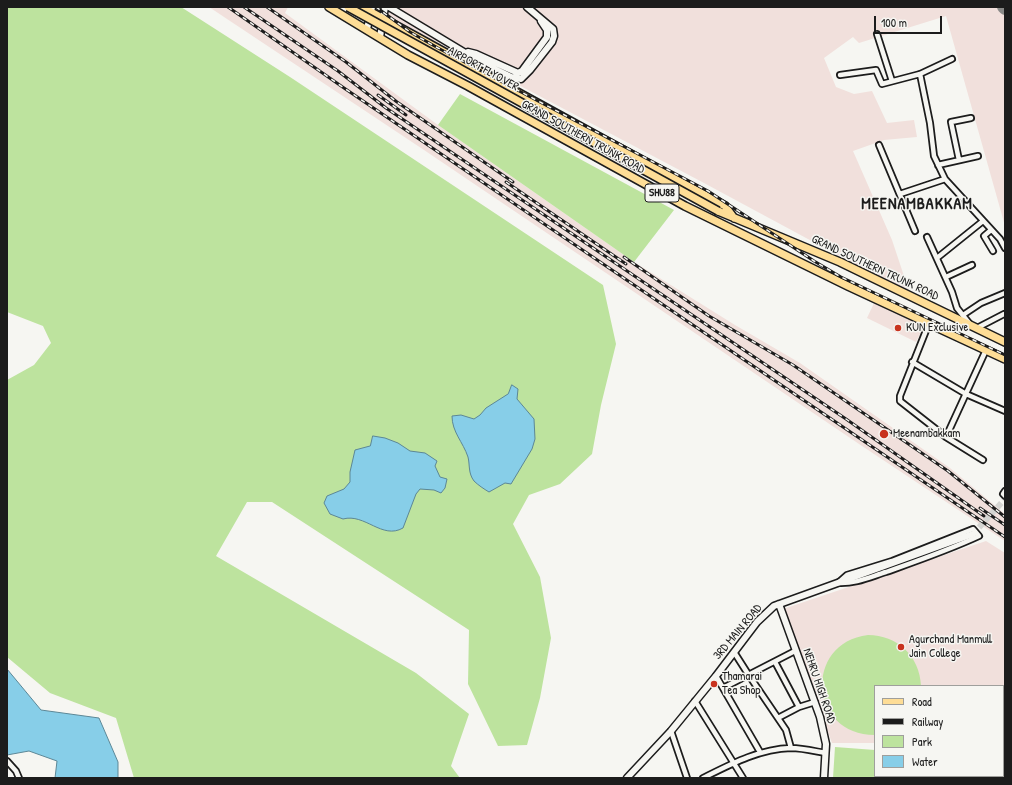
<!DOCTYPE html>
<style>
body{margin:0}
#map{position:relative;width:1012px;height:785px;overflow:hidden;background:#f6f6f2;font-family:"Patrick Hand",sans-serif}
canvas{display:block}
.frame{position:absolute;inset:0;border:8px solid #1c1c1c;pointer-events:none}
.legend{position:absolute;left:874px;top:685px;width:130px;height:92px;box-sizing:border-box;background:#f6f6f2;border:1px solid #9f9f9c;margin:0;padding:5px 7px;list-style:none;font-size:12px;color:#1c1c1c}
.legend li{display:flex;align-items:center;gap:8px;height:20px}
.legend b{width:20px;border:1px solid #9f9f9c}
.scale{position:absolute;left:874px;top:16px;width:68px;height:18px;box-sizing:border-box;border:2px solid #1c1c1c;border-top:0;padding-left:5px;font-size:12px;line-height:14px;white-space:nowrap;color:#1c1c1c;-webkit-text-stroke:3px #f6f6f2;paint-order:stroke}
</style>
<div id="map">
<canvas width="1012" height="785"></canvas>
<div class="frame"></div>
<ul class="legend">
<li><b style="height:5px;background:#fedd96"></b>Road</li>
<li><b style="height:5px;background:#1c1c1c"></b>Railway</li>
<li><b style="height:11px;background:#bde39e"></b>Park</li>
<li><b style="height:11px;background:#87cee8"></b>Water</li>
</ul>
<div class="scale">100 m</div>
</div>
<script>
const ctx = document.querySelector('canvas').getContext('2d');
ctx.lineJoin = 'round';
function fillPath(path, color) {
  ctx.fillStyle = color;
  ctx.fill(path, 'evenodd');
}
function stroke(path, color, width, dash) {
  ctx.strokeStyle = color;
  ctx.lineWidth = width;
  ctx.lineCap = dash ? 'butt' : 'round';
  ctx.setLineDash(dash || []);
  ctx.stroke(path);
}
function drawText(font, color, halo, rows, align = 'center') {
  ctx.font = font + ' "Patrick Hand",sans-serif';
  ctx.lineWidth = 3;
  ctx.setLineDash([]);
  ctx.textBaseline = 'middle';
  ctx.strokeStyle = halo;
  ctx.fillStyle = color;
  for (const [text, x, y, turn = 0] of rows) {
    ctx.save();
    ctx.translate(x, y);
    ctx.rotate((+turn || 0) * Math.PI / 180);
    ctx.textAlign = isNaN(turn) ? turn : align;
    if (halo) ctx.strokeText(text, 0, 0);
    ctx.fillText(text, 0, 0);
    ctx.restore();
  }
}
fillPath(new Path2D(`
 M209,7h79l-3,6 153,112 196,137 101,63 65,38 150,105 55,46v27l-143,-95 -438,-296z
 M371,7h634v219l-59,-210 -87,27 -6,-6 -29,21 12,29 18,7 18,-3 15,32 27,-3 3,17 -33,3 -31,11 39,89 18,54 -206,-111z
 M875,301l49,25 -8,16 -49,-24z
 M986,541l19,12v185h-2v-52h-128v57h-43l-49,-134z`), '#f1e0dc');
fillPath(new Path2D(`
 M7,7h174l109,70 313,208 13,59 -15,61 -9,49 -32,30 -31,11 -16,29 27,53 11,61 -11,60 -13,47 -29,1 -30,-62 1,-54 -197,-128h-25l-31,54 200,117 53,41 -18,52 9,12h-326l-18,-60 -66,-25 -43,-36v-277l27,-15 17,-22 -8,-17 -36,-14z
 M460,94l214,116 -40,52 -196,-137z
 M868,635c29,0 52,21 53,51h-46v49c-66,0 -72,-92 -7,-100z
 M835,747l40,3v26h45l1,2h-88z`), '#bde39e');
const water = new Path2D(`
 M512,385l6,4 -1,10 17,20 1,20 -3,10 -21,35 -6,-1 -16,9c-5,-3 -11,-7 -15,-11 -6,-8 -4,-16 -6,-24 -5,-15 -16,-25 -16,-41l9,-1 13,4 6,-4 6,-7 22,-14z
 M373,436l12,2 13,5 12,8 15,2 12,8 -2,5 5,11 7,2 -2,9 -4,5 -7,-3 -14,-1 -4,5 -13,34c-21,12 -38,-15 -60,-9l-13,-5 -6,-11 3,-7 17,-7 6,-7v-10l5,-22 15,-4z
 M7,669l34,41 58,8 19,44v16h-63l2,-17 -28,-10 -22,4z`);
fillPath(water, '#87cee8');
stroke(water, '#5c8796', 1);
stroke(new Path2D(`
 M1003,7l2,2`), '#898987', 12);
stroke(new Path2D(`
 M973,534l32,-35`), '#d5d5d2', 6, [6, 3]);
const street = new Path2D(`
 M877,34l15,47
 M920,74l10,49 4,33 11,23 55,60 5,9
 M840,75l36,-5 6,14 38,-10 32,-15
 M879,145l36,86
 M959,160l-8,-38 20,-4
 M938,165l40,-9
 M900,194l45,-15
 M991,230l-7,6 9,15
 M927,237l25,55 5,16 12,15
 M937,258l46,-37
 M946,277l26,-12
 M963,315l18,-12 24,-10
 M929,323l-29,73v5l46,36 37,23
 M977,328l27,-14
 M912,362l54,32 39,17
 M946,437l40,-87
 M1005,491l-2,3 2,2
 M973,529l6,7c-30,14 -62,25 -93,36 -16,5 -31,12 -48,11l9,-8 45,-14z
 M734,652l14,22 38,56 5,18
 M775,662l24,45
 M716,676l44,76
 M723,688l72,-37
 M695,701l48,77
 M778,718l21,-11 16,-5
 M671,731l16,47
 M1003,753h2
 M7,761l9,10 3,7
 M939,776v2
 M703,778c28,-14 56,-29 88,-30 11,0 23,3 34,5`);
const secondary = new Path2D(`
 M389,7l93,56 29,14 10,2 9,-9 22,-28 2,-6 -1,-7 -26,-22
 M367,29l5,-22
 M380,37l5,-30
 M468,52l8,2 42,19 4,-2 25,-34v-7l-6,-9
 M779,604l41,113 6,27 -2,34
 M627,778l44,-47 45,-55 41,-54 17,-16 199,-72`);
const primary = new Path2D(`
 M329,7l79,48 60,31 217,120 163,80 157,73
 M362,7l363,199 9,12
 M718,211l122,51 165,80`);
stroke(street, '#1c1c1c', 8);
stroke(secondary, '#1c1c1c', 9);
stroke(primary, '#1c1c1c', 10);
stroke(street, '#f6f6f2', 4.5);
stroke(secondary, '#f6f6f2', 6);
stroke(primary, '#fedd96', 7);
const rail = new Path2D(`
 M228,7l116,81 661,449
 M244,7l94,64 48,37 460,311 138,97
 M267,7l79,55 51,40 116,80
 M376,7l34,25 28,16 270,143 106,70 27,16 164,78
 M378,95l28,20
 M506,182l120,82
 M624,257l85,59 84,49 155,106 57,46
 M980,508l25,17`);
stroke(rail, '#1c1c1c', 3);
stroke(rail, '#f6f6f2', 1.5, [4.5]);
const primaryBridge = new Path2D(`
 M348,7l370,204`);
stroke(primaryBridge, '#1c1c1c', 10, []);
stroke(primaryBridge, '#fedd96', 7);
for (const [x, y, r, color] of [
 [898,328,4,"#c8321e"],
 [884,434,5,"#c8321e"],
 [901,647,4,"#c8321e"],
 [714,684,4,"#c8321e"]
]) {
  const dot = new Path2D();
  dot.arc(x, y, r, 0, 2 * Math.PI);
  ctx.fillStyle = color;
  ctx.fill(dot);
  stroke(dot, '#f6f6f2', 1.5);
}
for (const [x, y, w] of [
 [662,193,34]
]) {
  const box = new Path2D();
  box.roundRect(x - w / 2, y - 9, w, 18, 3);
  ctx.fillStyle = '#f6f6f2';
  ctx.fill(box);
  stroke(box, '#1c1c1c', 1);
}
drawText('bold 11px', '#1c1c1c', null, [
 ["SHU88",662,193]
]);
drawText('12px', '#1c1c1c', '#f6f6f2', [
 ["AIRPORT FLYOVER",483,69,29],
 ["GRAND SOUTHERN TRUNK ROAD",583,137,29],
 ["GRAND SOUTHERN TRUNK ROAD",875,268,25],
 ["3RD MAIN ROAD",738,632,-50],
 ["NEHRU HIGH ROAD",819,686,71]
]);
drawText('12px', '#1c1c1c', '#f6f6f2', [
 ["KUN Exclusive",906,328],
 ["Meenambakkam",893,434],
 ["Agurchand Manmull",909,640],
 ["Jain College",909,654],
 ["Thamarai",722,677],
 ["Tea Shop",722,691]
], 'left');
ctx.letterSpacing = '1px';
drawText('bold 16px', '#1c1c1c', '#f6f6f2', [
 ["MEENAMBAKKAM",917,205]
]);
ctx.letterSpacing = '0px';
</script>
